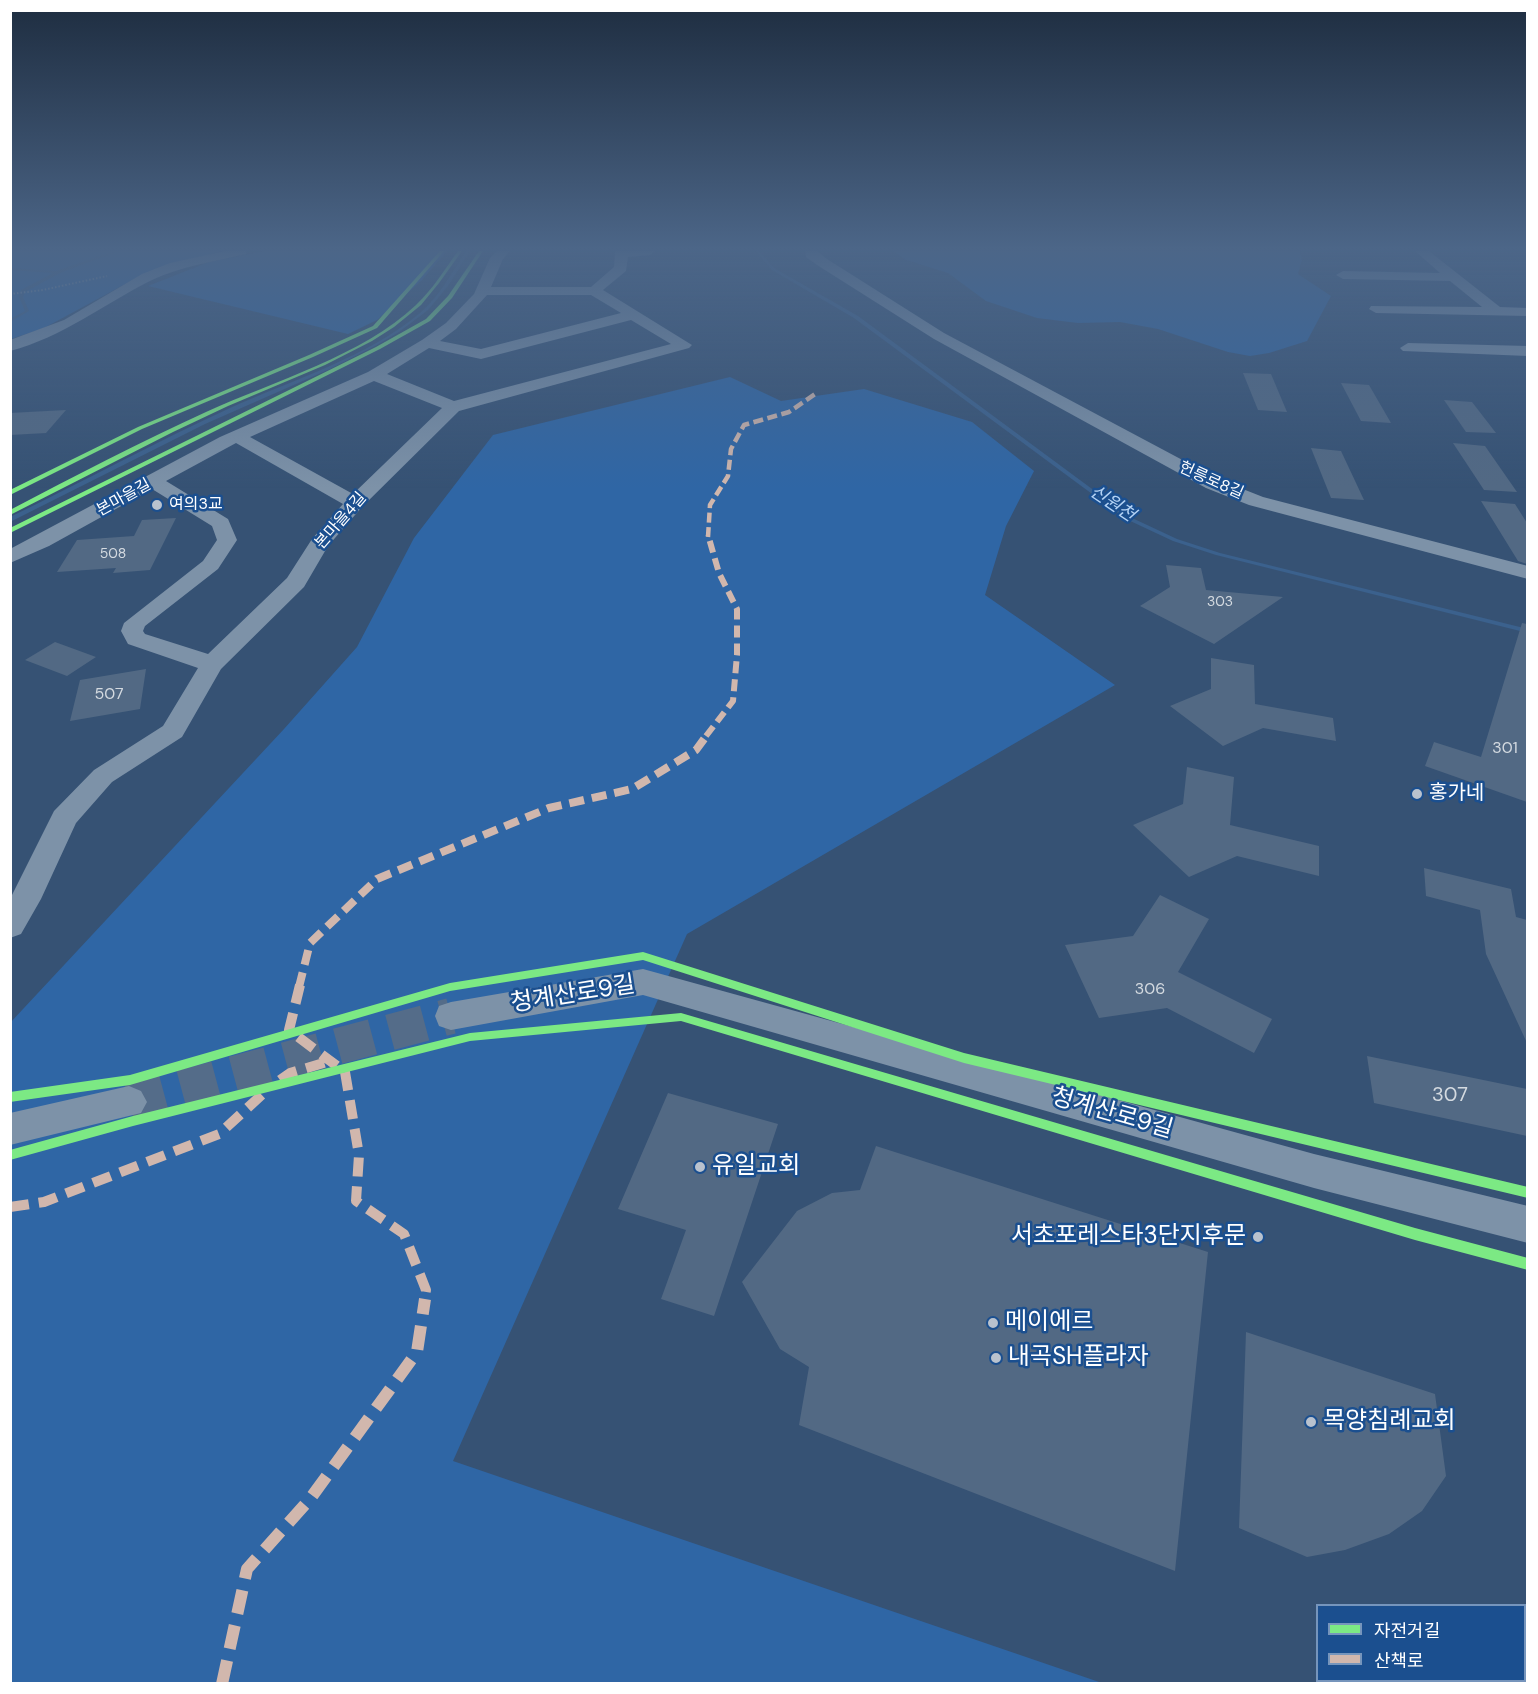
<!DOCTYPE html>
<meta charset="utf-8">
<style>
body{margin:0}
#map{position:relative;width:1538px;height:1694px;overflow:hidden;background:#365274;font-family:"DM Sans","Noto Sans KR",sans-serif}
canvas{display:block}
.frame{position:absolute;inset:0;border:12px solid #fff;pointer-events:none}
.legend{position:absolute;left:1316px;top:1604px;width:210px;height:78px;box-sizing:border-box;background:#1b4f8f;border:2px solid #7695bc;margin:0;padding:8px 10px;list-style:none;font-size:18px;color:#fff}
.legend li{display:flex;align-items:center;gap:12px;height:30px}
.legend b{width:30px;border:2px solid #7695bc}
</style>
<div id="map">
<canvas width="1538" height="1694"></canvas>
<div class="frame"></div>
<ul class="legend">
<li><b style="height:8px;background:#7ce984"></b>자전거길</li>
<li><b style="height:8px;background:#d1b7ad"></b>산책로</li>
</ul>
</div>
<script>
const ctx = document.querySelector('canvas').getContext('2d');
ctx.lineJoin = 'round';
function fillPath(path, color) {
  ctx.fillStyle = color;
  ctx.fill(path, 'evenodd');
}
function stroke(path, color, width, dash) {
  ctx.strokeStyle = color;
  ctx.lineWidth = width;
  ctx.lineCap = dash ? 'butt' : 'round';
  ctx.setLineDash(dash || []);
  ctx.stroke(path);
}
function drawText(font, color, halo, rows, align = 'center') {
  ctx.font = font + ' "DM Sans","Noto Sans KR",sans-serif';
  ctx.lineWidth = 5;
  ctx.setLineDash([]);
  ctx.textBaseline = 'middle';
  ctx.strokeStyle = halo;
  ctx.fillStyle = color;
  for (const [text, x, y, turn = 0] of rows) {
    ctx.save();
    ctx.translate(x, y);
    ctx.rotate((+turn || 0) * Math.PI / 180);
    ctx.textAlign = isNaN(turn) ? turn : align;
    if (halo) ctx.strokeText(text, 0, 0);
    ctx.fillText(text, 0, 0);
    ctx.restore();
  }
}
fillPath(new Path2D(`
 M10,251h211l-81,25 -96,52 -33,11z
 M264,251h183l-25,29 -45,40 -29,14 -200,-48 61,-24z
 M893,251h407l2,9 -4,14 33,22 -24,45 -38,12 -19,3 -22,-4 -70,-23 -38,-7 -42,1 -41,-5 -51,-17 -38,-28 -42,-13z
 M730,377l51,24 83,-12 108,33 62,49 -28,55 -21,69 130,90 -428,249 -234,527 649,222h-1091l-1,-660 274,-294 73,-82 57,-109 79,-103z`), '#2f66a5');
fillPath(new Path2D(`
 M114,251h5l-59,22 -35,19 -2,5 6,14 -19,11v-3l15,-8 -6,-14 2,-7 32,-17 -43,-3v-2l46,3z
 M466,251h4l-22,35 -20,24 -29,22 -22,13 -47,24 -125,55 -195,98v-5c74,-36 146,-75 220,-109 62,-28 138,-51 190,-95 20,-17 32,-41 46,-62z
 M755,251h4l15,17 84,48 272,201 47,22 43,14 308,76v4l-312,-78 -43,-14 -47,-22 -272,-201 -82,-48z`), '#3b618d');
fillPath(new Path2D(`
 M1243,373l28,1 16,38 -29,-2z
 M1341,383l28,2 22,38 -30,-2z
 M1444,400l28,2 24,31 -30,-1z
 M66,410l-20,23 -36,2v-22z
 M1453,443l32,3 32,46 -33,-2z
 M1311,448l30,3 23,49 -33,-2z
 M1481,501l34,3 12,19v41l-9,-3z
 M176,518l-26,52 -37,3 3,-5 -59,4 20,-32 57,-4 8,-16z
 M1166,565l35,3 5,22 77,7 -69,47 -74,-38 30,-19z
 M1522,623l5,1v178l-102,-36 9,-24 47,15z
 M55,642l41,15 -29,19 -42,-16z
 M1211,658l43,7 1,39 78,14 3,23 -73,-13 -40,18 -53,-40 41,-17z
 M146,669l-6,40 -70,12 10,-41z
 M1187,767l47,10 -4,48 89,21v30l-82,-20 -48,21 -56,-52 50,-21z
 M1424,868l87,21 5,28 11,3v123l-41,-89 -6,-44 -54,-14z
 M1160,895l49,24 -31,53 94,47 -18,34 -87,-45 -68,10 -34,-73 68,-9z
 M1367,1056l160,33v47l-153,-33z
 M668,1093l110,31 -64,192 -53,-17 25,-69 -68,-21z
 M876,1146l332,106 -33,319 -376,-146 10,-58 -29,-18 -38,-67 55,-71 35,-18 28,-3z
 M1246,1332l189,62 11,82 -24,35 -33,23 -44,16 -38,7 -68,-29z`), '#526984');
stroke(new Path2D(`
 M129,1102l322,-86`), '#546c89', 36, [36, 18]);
stroke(new Path2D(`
 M10,294l33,-4 64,-14`), '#7d92a8', 2, [1.5, 2]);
fillPath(new Path2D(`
 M225,251h22l-1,3c-32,8 -65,12 -94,26 -48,24 -89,57 -142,71v-11l54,-20 78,-46 28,-11z
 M497,251h13l-7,8 -12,28h100l23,-20 1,-16h41l-6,4 -22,2 -2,14 -23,19 89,55 -3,3 -230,63 -97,96 -34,39 -24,41 -83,82 -39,68 -70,45 -36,41 -35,76 -20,35 -11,4v-39l44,-88 40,-41 69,-44 35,-58 -70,-24 -7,-13 3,-8 79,-62 14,-21 -5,-14 -60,-37 -103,57 -39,17v-14l210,-112 148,-65 54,-32 24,-17 28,-29 16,-36zM591,295l30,18 -140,36 -41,-8 16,-12 31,-34zM631,320l40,24 -217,57 -67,-27 42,-26 52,11zM374,381l68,27 -89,86 -103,-57zM236,443l107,61 -31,35 -25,39 -79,76 -63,-20 -2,-3 2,-5 73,-57 19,-29 -9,-21 -62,-38z
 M805,251h12l10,8 117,74 276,147 43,17 265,69v13l-279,-74 -43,-17 -272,-149 -117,-74 -11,-8z
 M1415,251h14l71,56 28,1v8l-152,-3 -7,-4 2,-3 111,1 -32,-26 -107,-2 -7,-4 7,-4 97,2z
 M1408,343l120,3v10l-125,-5 -3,-3z
 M643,969l671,185 214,52v37l-214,-55 -671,-193 -192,35 -12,-4 -4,-10 4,-10 12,-4z
 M129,1086l12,5 6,11 -6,11 -131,32v-32z`), '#7d92a8');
stroke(new Path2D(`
 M708,537l2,-32 18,-29 3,-27 13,-24 45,-13 29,-20`), '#d1b7ad', 4.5, [10, 4.5]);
stroke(new Path2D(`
 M706,736l27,-35 4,-46v-46l-18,-36 -11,-38`), '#d1b7ad', 6, [12, 6]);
stroke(new Path2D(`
 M299,987l11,-44 67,-64 172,-71 83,-19 64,-39 11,-15`), '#d1b7ad', 8, [15, 8]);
stroke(new Path2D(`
 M300,985l-11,45 56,42 14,83 -3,46 48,33 22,56 -2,11
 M280,1080l10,-7 40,-12
 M10,1207l34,-5 175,-68 47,-43`), '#d1b7ad', 10, [19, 10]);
stroke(new Path2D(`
 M222,1684l25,-115 63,-70 107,-147 8,-53`), '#d1b7ad', 12, [24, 12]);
fillPath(new Path2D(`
 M440,251h4l-67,77 -64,29 -171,72 -132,66v-5l128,-63 171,-72 64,-29z
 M458,251h4l-23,32 -18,22 -27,22 -22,14 -47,24 -97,41 -55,26 -163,83v-5c65,-34 130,-68 196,-98 68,-31 156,-56 210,-107 17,-16 29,-36 42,-54z
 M479,251h4l-31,47 -22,23 -50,28 -370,184v-5l366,-181 50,-28 22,-23z
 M643,952l321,101 564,134v11l-564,-135 -321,-103 -193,31 -320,94 -120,17v-10l120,-17 320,-92z
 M681,1013l734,215 113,30v12l-113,-30 -734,-219 -211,20 -337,85 -123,34v-10l123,-34 337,-83z`), '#7ce984');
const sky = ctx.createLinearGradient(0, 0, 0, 488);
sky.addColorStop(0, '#1e2d40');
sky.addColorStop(0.51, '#4c6688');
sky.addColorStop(1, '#4c668800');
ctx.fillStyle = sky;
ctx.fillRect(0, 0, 1538, 488);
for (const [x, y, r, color] of [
 [157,505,6,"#b9c2ce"],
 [1417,794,6,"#b9c2ce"],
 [700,1167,6,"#b9c2ce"],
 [1258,1237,6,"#b9c2ce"],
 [993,1323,6,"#b9c2ce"],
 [996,1358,6,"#b9c2ce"],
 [1311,1422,6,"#b9c2ce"]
]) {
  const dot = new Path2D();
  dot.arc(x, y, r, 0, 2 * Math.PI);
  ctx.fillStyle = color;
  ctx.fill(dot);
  stroke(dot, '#1b4f8f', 2);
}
drawText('14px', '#d4dae0', null, [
 ["508",113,554],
 ["303",1220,602]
]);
drawText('16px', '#fff', '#1b4f8f', [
 ["헌릉로8길",1211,481,24],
 ["본마을길",124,498,-29],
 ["본마을4길",341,521,-49]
]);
drawText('16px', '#fff', '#1b4f8f', [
 ["여의3교",169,505]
], 'left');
drawText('16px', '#d4dae0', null, [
 ["507",109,695],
 ["301",1505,749],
 ["306",1150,990]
]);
drawText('italic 18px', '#b5d3f5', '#1b4f8f', [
 ["신원천",1112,504,34]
]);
drawText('20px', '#fff', '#1b4f8f', [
 ["홍가네",1429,794]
], 'left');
drawText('20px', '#d4dae0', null, [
 ["307",1450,1096]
]);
drawText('24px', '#fff', '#1b4f8f', [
 ["청계산로9길",573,995,-9],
 ["청계산로9길",1112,1114,16]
]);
drawText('24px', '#fff', '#1b4f8f', [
 ["유일교회",712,1167],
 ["서초포레스타3단지후문",1246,1237,"right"],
 ["메이에르",1005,1323],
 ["내곡SH플라자",1008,1358],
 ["목양침례교회",1323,1422]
], 'left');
</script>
